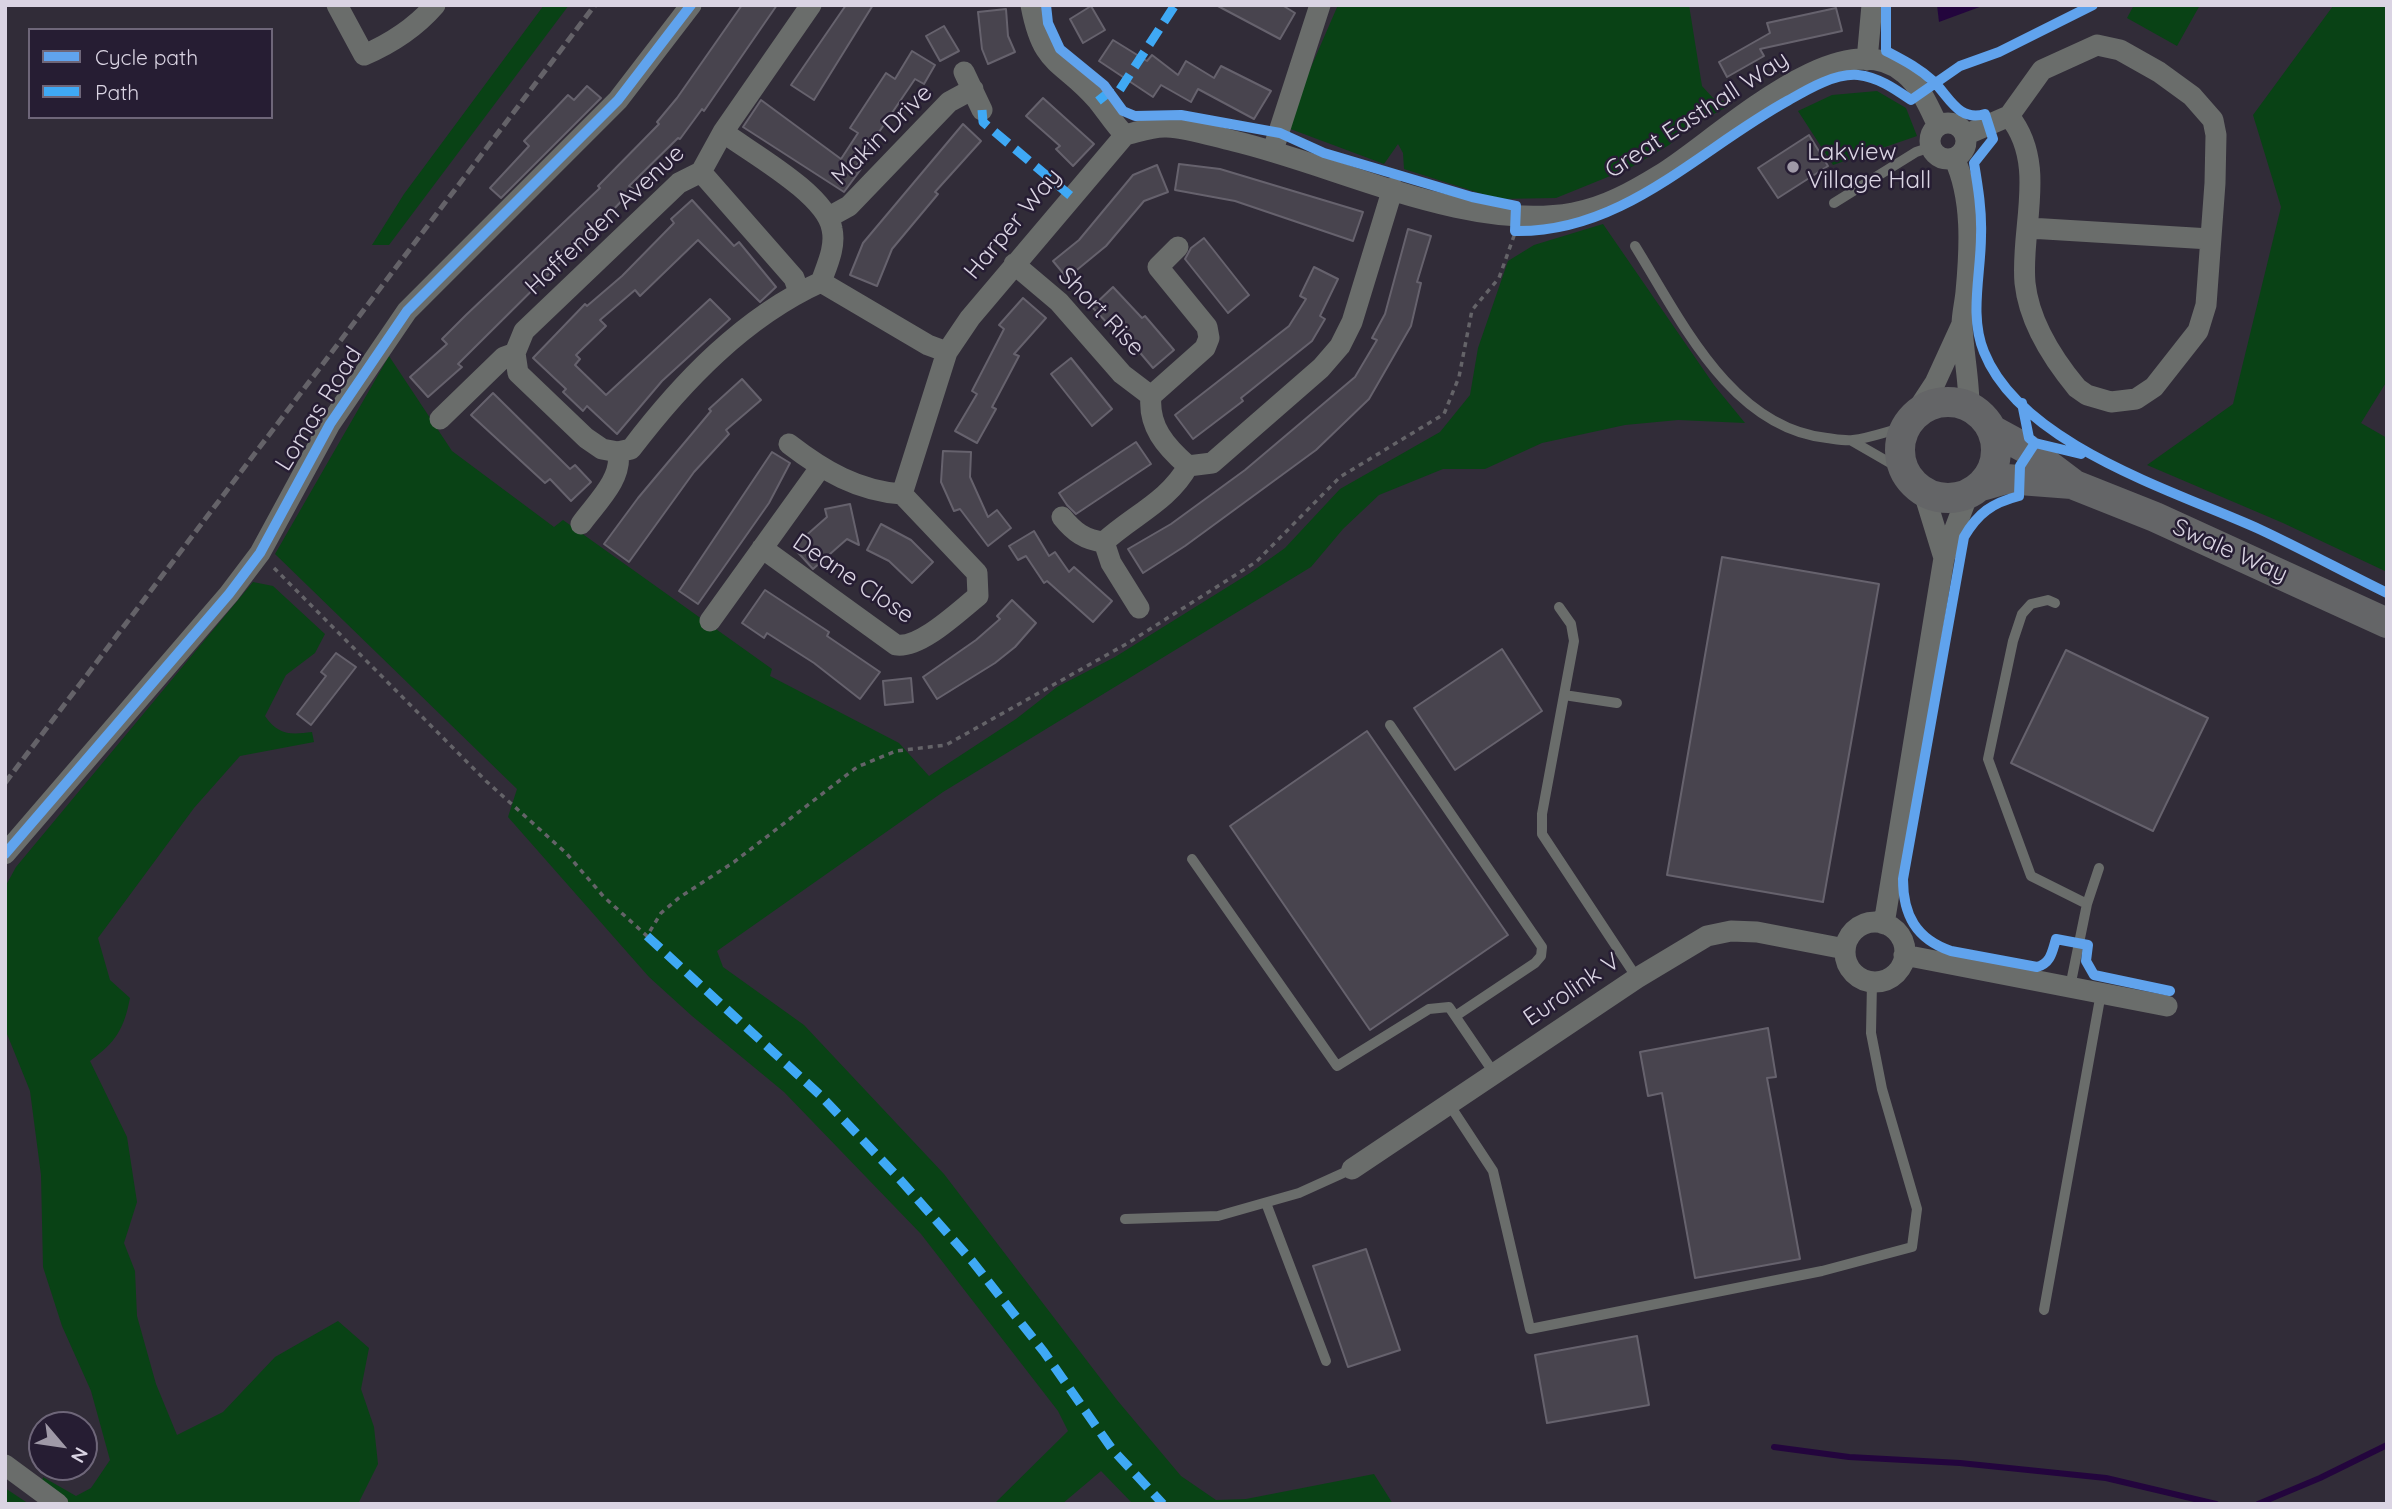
<!DOCTYPE html>
<style>
body{margin:0}
#map{position:relative;width:2392px;height:1509px;overflow:hidden;background:#312c38;font-family:Quicksand,sans-serif}
canvas{display:block}
.frame{position:absolute;inset:0;border:7px solid #dad4e3;pointer-events:none}
.legend{position:absolute;left:28px;top:28px;width:245px;height:91px;box-sizing:border-box;background:#261d33;border:2px solid #6e6679;margin:0;padding:9px 12px;list-style:none;font-size:21px;color:#dad4e3}
.legend li{display:flex;align-items:center;gap:14px;height:35px}
.legend b{width:35px;border:2px solid #6e6679}
.north{position:absolute;left:28px;top:1411px;width:70px;height:70px;box-sizing:border-box;background:#261d33;border:2px solid #6e6679;border-radius:50%;rotate:119deg;font-size:19px;font-weight:700;line-height:28px;text-align:center;color:#dad4e3}
.north::after{content:'';display:block;margin:auto;width:24px;height:32px;background:#9f99a7;clip-path:polygon(50% 0,100% 100%,50% 72%,0 100%)}
</style>
<div id="map">
<canvas width="2392" height="1509"></canvas>
<div class="frame"></div>
<ul class="legend">
<li><b style="height:9px;background:#60a3ed"></b>Cycle path</li>
<li><b style="height:9px;background:#3fa9f5"></b>Path</li>
</ul>
<div class="north">N</div>
</div>
<script>
const ctx = document.querySelector('canvas').getContext('2d');
ctx.lineJoin = 'round';
function fillPath(path, color) {
  ctx.fillStyle = color;
  ctx.fill(path, 'evenodd');
}
function stroke(path, color, width, dash) {
  ctx.strokeStyle = color;
  ctx.lineWidth = width;
  ctx.lineCap = dash ? 'butt' : 'round';
  ctx.setLineDash(dash || []);
  ctx.stroke(path);
}
function drawText(font, color, halo, rows, align = 'center') {
  ctx.font = font + ' Quicksand,sans-serif';
  ctx.lineWidth = 5;
  ctx.setLineDash([]);
  ctx.textBaseline = 'middle';
  ctx.strokeStyle = halo;
  ctx.fillStyle = color;
  for (const [text, x, y, turn = 0] of rows) {
    ctx.save();
    ctx.translate(x, y);
    ctx.rotate((+turn || 0) * Math.PI / 180);
    ctx.textAlign = isNaN(turn) ? turn : align;
    if (halo) ctx.strokeText(text, 0, 0);
    ctx.fillText(text, 0, 0);
    ctx.restore();
  }
}
fillPath(new Path2D(`
 M544,5h25l-180,240h-17l32,-51z
 M1338,5h351l13,81 11,12 12,4 2,5 -36,19 -22,19 -39,23 -74,30 -58,1 -94,-30 -1,-16 -5,-9 -14,20 -99,-37z
 M2134,5h66l-23,41 -50,-28z
 M2387,5v376l-26,42 26,15v134l-104,-49 -136,-58 86,-61 48,-197 -28,-92 80,-109z
 M1877,91l29,17 11,28 -84,29 -35,-54 34,-16z
 M1603,224l111,161 31,38 -67,-3 -53,5 -83,18 -57,26h-42l-64,26 -36,34 -32,38 -368,225 -226,159 6,16 81,58 140,149 173,226 64,76 35,24 30,-1 128,-25 19,30h-260l-32,-33 -39,33h-68l74,-73 -10,-20 -137,-177 -137,-142 -92,-76 -43,-39 -141,-160 9,-28 -242,-235 114,-198 63,95 102,76 9,-7 209,149 -2,7 129,67 30,33 87,-57 41,-32 58,-30 135,-84 35,-25 55,-59 100,-57 30,-37 8,-47 30,-87 26,-16z
 M253,582l20,4 52,48 -10,19 -29,22 -21,41c13,19 25,19 47,16l2,10 -74,14 -46,52 -96,130 12,42 20,18c-6,31 -14,44 -40,63l37,76 10,65 -13,41 11,28 2,45 19,68 21,51 46,-23 52,-55 63,-36 31,27 -8,41 13,38 4,37 -20,40h-288l-28,-22 1,-5 33,19 15,-8 19,-28 -19,-69 -29,-65 -19,-59 -2,-92 -11,-84 -25,-62v-142l11,-20z
 M5,1488l24,16h-24z`), '#094215');
fillPath(new Path2D(`
 M1937,5h48l-46,17z`), '#23053d');
stroke(new Path2D(`
 M1774,1447l75,10 111,6 146,15 110,26
 M2258,1504l62,-26 67,-33`), '#23053d', 6);
const building = new Path2D(`
 M742,5h35l-73,106 -2,-2 -22,30 -2,-1 -49,48 4,3 -22,23 -153,152 4,3 -34,30 -18,-20 37,-33 -5,-5 24,-24 134,-127 -2,-2 61,-62 -2,-2 20,-24z
 M846,5h27l-59,95 -23,-15z
 M1216,5h66l13,8 -15,26z
 M1091,6l14,24 -22,13 -13,-24z
 M1836,8l6,23 -82,18 4,7 -37,21 -8,-15 51,-29 -3,-10z
 M1006,9l2,27 7,16 -27,12 -6,-15 -4,-37z
 M944,26l15,25 -19,10 -14,-25z
 M1113,40l34,21 5,-6 26,20 8,-14 28,17 7,-12 50,25 -17,28 -56,-30 -7,13 -30,-17 -8,12 -54,-36z
 M912,51l23,14 -11,19 -9,-5 -59,87 5,3 -17,23 -101,-65 18,-27 80,59 17,-26 -8,-5 36,-55 9,6z
 M587,86l14,12 -100,100 -11,-10 39,-42 -5,-5 44,-46 6,5z
 M1043,98l51,46 -21,22 -17,-17 4,-3 -34,-30z
 M963,124l18,17 -46,51 3,2 -46,55 -15,37 -27,-11 13,-32z
 M1809,135l19,31 -50,32 -20,-30z
 M1179,164l41,5 143,43 -10,29 -118,-40 -60,-11z
 M1157,165l11,27 -24,9 -38,45 -39,32 -14,-17 26,-21 54,-65z
 M692,200l42,46 5,-4 37,45 -16,15 -62,-62 -58,56 -5,-6 -35,30 6,6 -30,29 4,4 -5,6 31,30 104,-96 20,20 -68,62 -45,53 -30,-28 -4,5 -20,-19 3,-3 -33,-31 52,-54 2,2 35,-30 52,-53 -3,-4z
 M1408,229l23,7 -14,46 4,1 -10,43 -42,73 -53,51 -131,96 -42,27 -15,-24 43,-25 74,-54 110,-93 22,-37 -5,-2 13,-24z
 M1204,238l45,57 -21,18 -43,-54 6,-11z
 M1314,267l24,12 -18,37 5,3 -13,22 -71,57 2,3 -50,38 -18,-24 114,-89 17,-27 -6,-3z
 M1113,287l29,31 3,-2 29,34 -21,18 -39,-46 -4,4 -18,-19z
 M1023,298l23,20 -32,36 5,2 -27,51 4,2 -19,34 -22,-12 22,-37 -5,-3 32,-62 -5,-4z
 M1071,358l41,51 -20,17 -41,-52z
 M742,379l19,21 -35,30 3,4 -35,38 -65,90 -25,-18 34,-46 73,-87 -2,-2z
 M493,393l77,76 5,-4 16,17 -20,19 -21,-22 -5,4 -74,-68z
 M1136,442l15,22 -75,50 -9,-9 -8,-12z
 M943,451l28,1 -1,25 18,40 9,-7 14,18 -23,18 -28,-37 -6,2 -13,-29z
 M772,452l18,11 -21,40 -71,101 -19,-13z
 M850,504l9,41 -12,-6 -34,30 -20,-22 34,-30 -2,-8z
 M881,524l30,16 22,22 -21,21 -23,-22 -22,-11z
 M1034,531l15,25 6,-4 14,20 5,-5 38,34 -19,21 -46,-41 -3,2 -18,-27 -8,4 -9,-14z
 M1722,557l157,27 -56,318 -156,-27z
 M765,590l64,42 -2,4 53,36 -20,27 -46,-36 -47,-30 -3,5 -22,-15z
 M1012,600l24,23 -21,24 -20,16 -58,36 -14,-22 53,-37 24,-21 -3,-3z
 M1502,649l40,62 -87,59 -41,-62z
 M2066,650l142,68 -55,113 -142,-68z
 M336,653l20,14 -45,58 -14,-11 29,-38 -5,-4z
 M911,678l2,24 -28,3 -2,-24z
 M1367,731l141,204 -138,95 -140,-204z
 M1768,1028l8,49 -9,1 33,181 -105,19 -33,-185 -14,3 -8,-44z
 M1366,1249l34,101 -52,17 -35,-101z
 M1637,1336l12,69 -102,18 -12,-68z`);
fillPath(building, '#48444e');
stroke(building, '#66626d', 2);
stroke(new Path2D(`
 M274,568l212,213 80,72 38,44 43,39 14,-23 19,-16 54,-35 123,-95 39,-16 50,-6 182,-102 128,-81 84,-85 104,-63 15,-37 13,-67 27,-32 16,-45`), '#646368', 3.5, [5, 5]);
stroke(new Path2D(`
 M1834,203l82,-51 15,-5
 M1635,246c46,74 96,182 192,192 8,1 18,3 26,2 17,-2 35,-9 52,-13
 M1852,441l52,30
 M2055,603l-7,-3 -17,4 -9,10 -9,27 -25,118 43,117 56,28
 M1559,607l12,17 3,17 -32,173v20l95,144
 M1564,695l53,8
 M1390,725l152,222 -1,9 -6,7 -78,52
 M1192,859l145,207 92,-57 20,-2 45,66
 M2070,987l17,-83 12,-36
 M1449,1104l44,67 37,158 292,-58 90,-24 5,-38 -35,-120 -11,-56 1,-51
 M1266,1203l60,158
 M1125,1219l93,-3 81,-23 53,-24
 M2044,1310l57,-317`), '#6a6d6b', 10);
stroke(new Path2D(`
 M337,5l27,50c28,-12 51,-27 71,-50
 M1031,5c12,64 31,54 67,96 9,11 16,23 27,34 13,-3 28,-9 42,-8 22,1 45,9 67,14 105,25 233,91 339,72 31,-5 61,-22 87,-38 54,-32 180,-158 244,-102 17,14 25,34 34,53
 M1867,60l5,-55
 M964,72l18,38
 M1930 141a18 18 0 1 1 36 0a18 18 0 1 1-36 0Z
 M723,132c28,21 103,62 109,97 4,18 -5,36 -11,53
 M1965,135l44,-19 33,-46 55,-25 23,5 39,22 33,24 21,24 3,15 -1,48 -9,122 -8,26 -44,56 -18,12 -25,3 -24,-7 -10,-7c-24,-29 -48,-67 -52,-105 -5,-55 23,-119 -16,-167
 M1273,150l47,-145
 M1954,158c19,40 16,91 12,134 -1,11 -4,22 -4,33 1,27 7,53 7,81
 M701,172l93,106 5,14
 M829,217l20,-11 100,-104 24,-13
 M2029,228l181,11
 M1178,247l-20,20 49,60 2,11 -4,10 -54,48c-3,30 14,50 37,70
 M1014,264l45,38 63,72 29,22
 M515,353l3,20 68,65 16,11 16,3 13,-3c51,-67 113,-132 190,-167l107,63 19,7
 M515,353l9,-22 155,-148 22,-11 22,-40 88,-127
 M1914,415l21,-32 27,-59
 M440,419l64,-62 11,-4
 M1188,466l24,-3 109,-95 19,-22 12,-24 41,-134
 M1924,493l20,65
 M902,494l45,-142 23,-34 155,-183
 M1062,517c12,15 23,23 42,25 28,-26 65,-41 84,-76
 M581,524c15,-21 42,-45 37,-72
 M1104,542l7,21 28,45
 M762,548l134,97c24,4 63,-34 82,-49l-1,-23 -75,-79c-44,-3 -78,-23 -113,-50
 M710,621l110,-153
 M5,854l224,-260 31,-41 70,-129 77,-113 211,-211 73,-95
 M1845 952a30 30 0 1 1 60 0a30 30 0 1 1-60 0Z
 M1884,924l60,-366 24,-64
 M1904,955l263,51
 M1352,1169l285,-191 70,-42 24,-5 26,1 88,17
 M5,1465l53,39`), '#6a6d6b', 21);
stroke(new Path2D(`
 M1900 450a48 48 0 1 1 96 0a48 48 0 1 1-96 0Z
 M1992,430l35,19 45,34
 M1981,486l25,-7 66,5 83,33 232,106`), '#646567', 30);
stroke(new Path2D(`
 M5,783l590,-778`), '#646268', 5, [10, 5]);
stroke(new Path2D(`
 M1098,101l10,-8 9,1 58,-89
 M982,110l1,12 89,75
 M647,936l173,159 75,79 77,87 72,91 68,97 51,55`), '#3fa9f5', 9, [18, 9]);
stroke(new Path2D(`
 M1046,5l2,18 12,26 44,36 19,26 12,5 46,-1 99,18 44,20 148,44 44,9 -1,25c109,2 184,-82 274,-131 19,-11 46,-27 69,-25 20,2 37,14 53,25l49,-34 39,-14 94,-47
 M1886,5v46c17,9 33,17 47,30 16,15 25,41 52,33l8,25 -19,24c4,24 8,48 7,73 0,38 -12,80 3,116 37,93 191,139 275,177 43,20 85,43 128,64
 M2022,403l7,35 6,5 46,11
 M2035,443l-15,23 -1,30c-27,7 -41,17 -55,41l-61,342c0,36 13,60 48,72l86,16c14,-4 15,-15 19,-28l32,6 -2,16 8,14 76,16
 M5,854l224,-260 31,-41 70,-129 77,-113 211,-211 73,-95`), '#60a3ed', 10);
for (const [x, y, r, color] of [
 [1793,167,7,"#9f99a7"]
]) {
  const dot = new Path2D();
  dot.arc(x, y, r, 0, 2 * Math.PI);
  ctx.fillStyle = color;
  ctx.fill(dot);
  stroke(dot, '#261d33', 2.5);
}
drawText('24px', '#dad4e3', '#261d33', [
 ["Great Easthall Way",1697,115,-33],
 ["Makin Drive",882,135,-45],
 ["Haffenden Avenue",605,220,-43],
 ["Harper Way",1013,224,-50],
 ["Short Rise",1101,312,46],
 ["Lomas Road",319,409,-58],
 ["Swale Way",2230,551,24],
 ["Deane Close",853,579,34],
 ["Eurolink V",1572,990,-34]
]);
drawText('24px', '#dad4e3', '#261d33', [
 ["Lakview",1807,153],
 ["Village Hall",1807,181]
], 'left');
</script>
